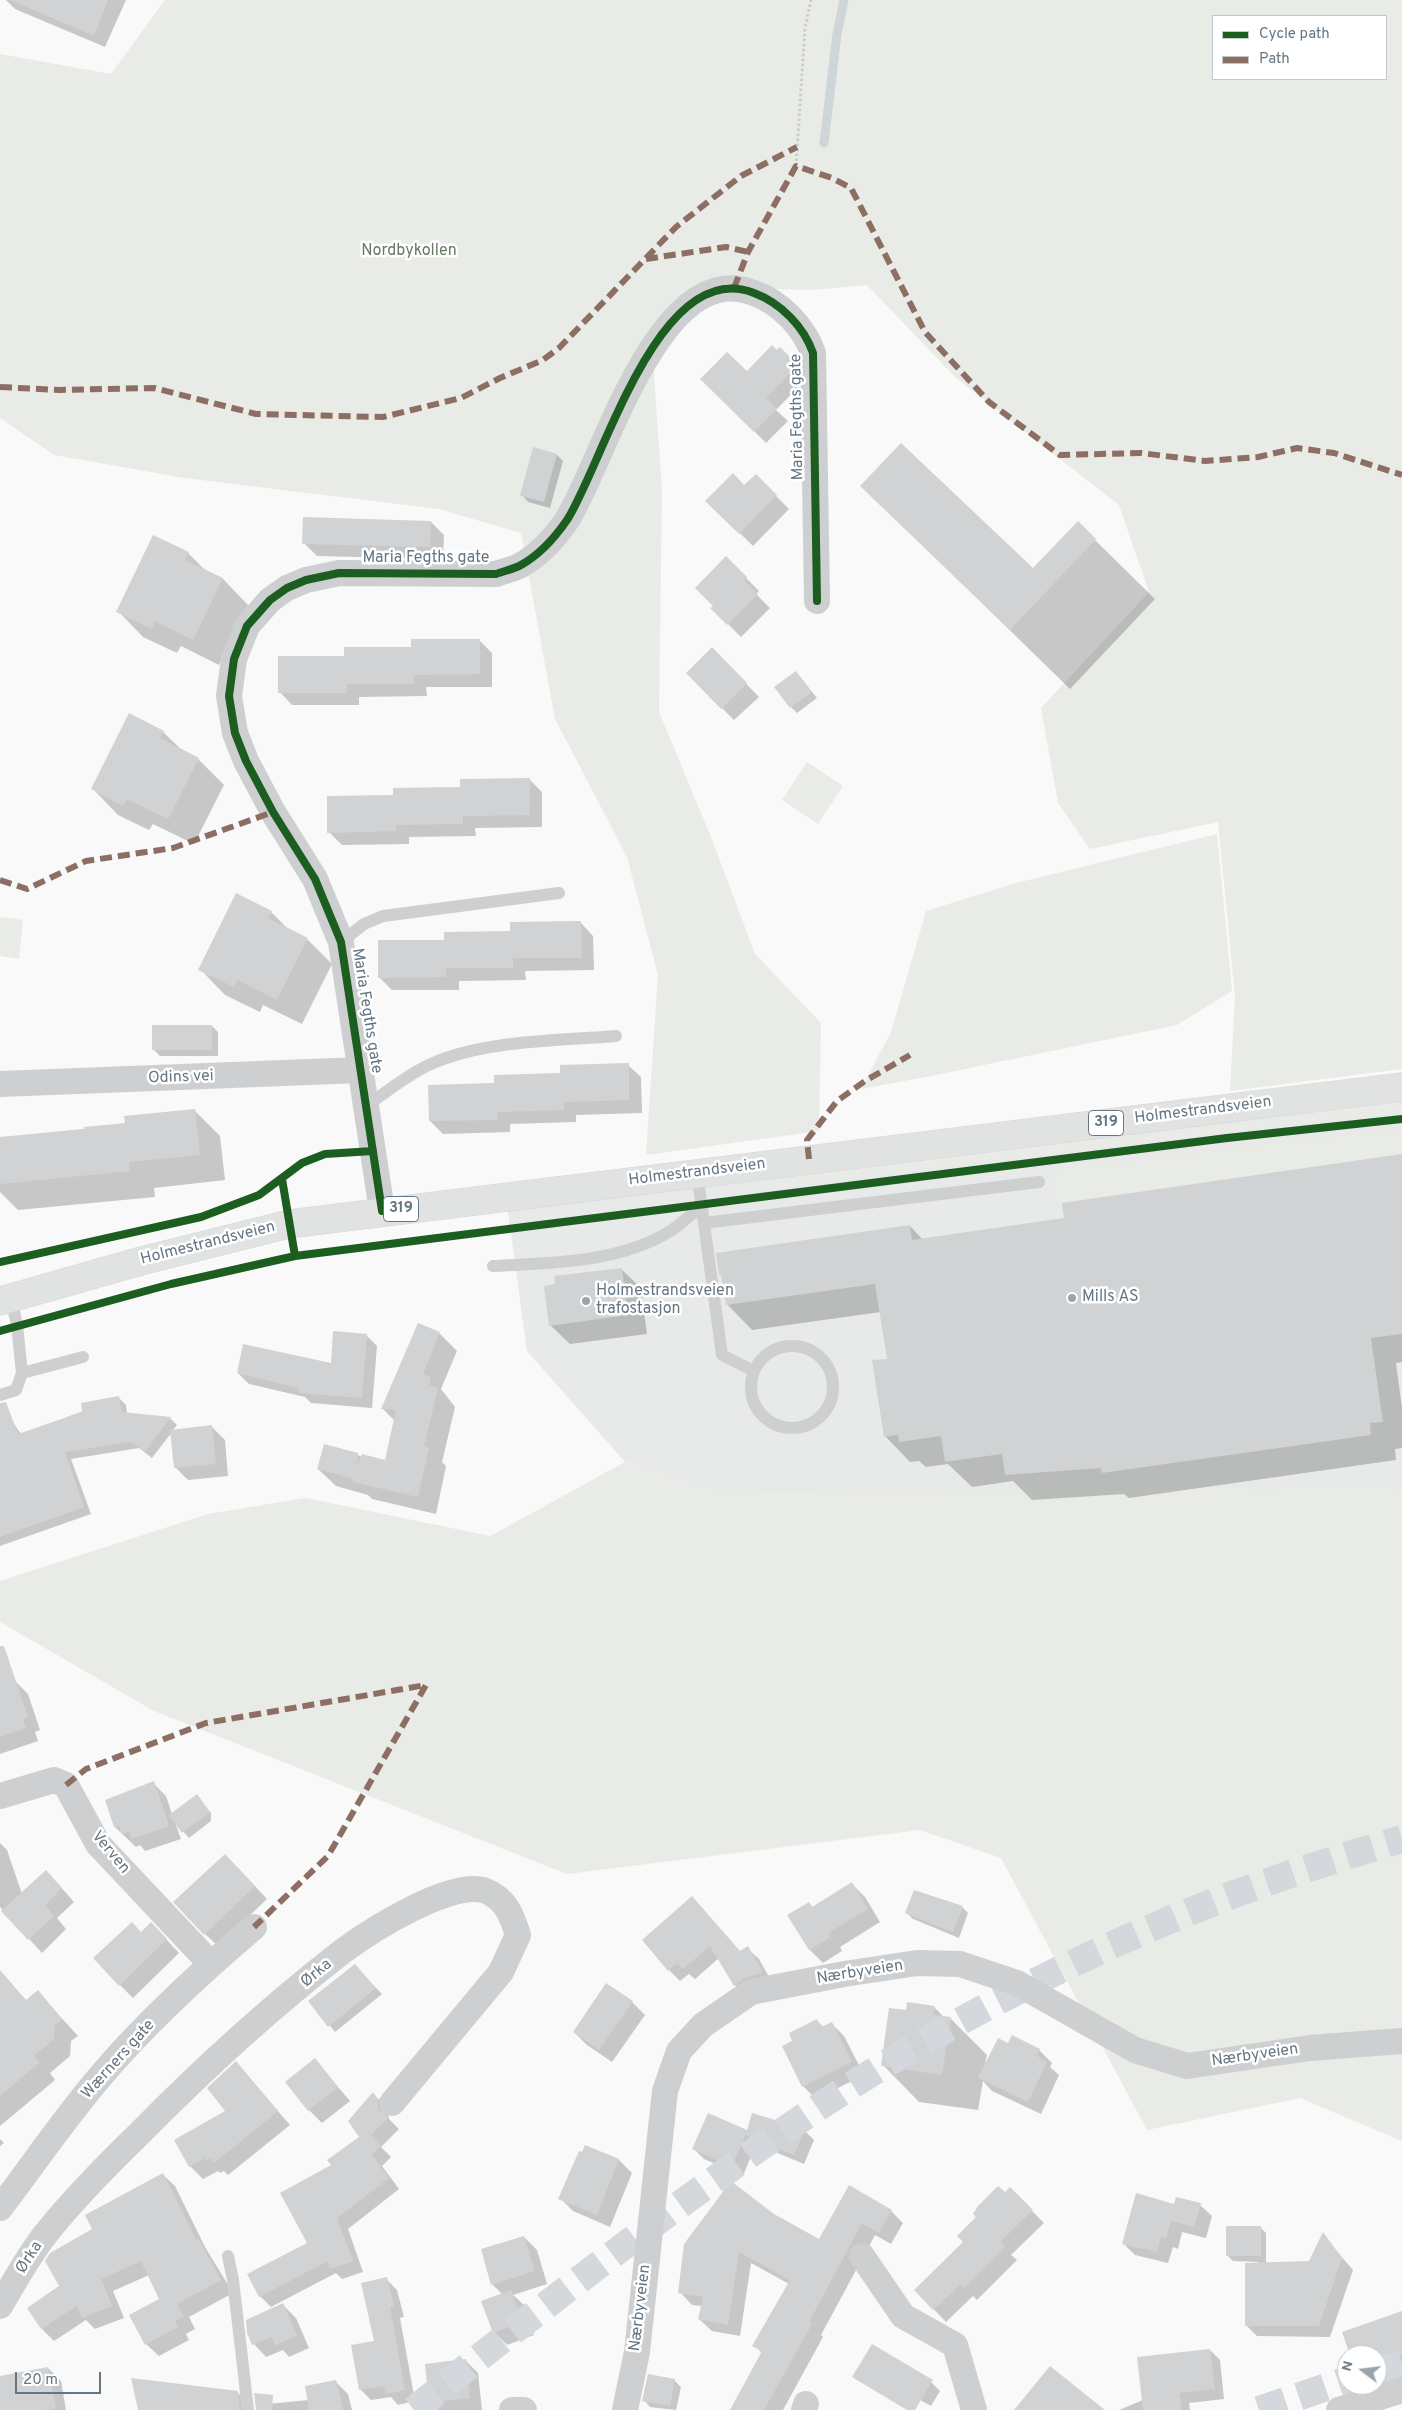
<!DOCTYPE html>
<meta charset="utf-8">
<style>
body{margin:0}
#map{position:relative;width:1402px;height:2410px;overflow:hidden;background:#f9f9f9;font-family:Overpass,sans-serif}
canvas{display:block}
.legend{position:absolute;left:1212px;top:15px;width:175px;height:65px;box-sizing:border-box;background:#fff;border:1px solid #c1c8cd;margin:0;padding:6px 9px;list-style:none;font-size:15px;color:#657683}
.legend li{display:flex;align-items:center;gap:10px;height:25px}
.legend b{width:25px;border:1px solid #c1c8cd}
.north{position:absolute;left:1337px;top:2345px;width:50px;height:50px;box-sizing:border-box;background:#fff;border:1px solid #c1c8cd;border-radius:50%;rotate:285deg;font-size:14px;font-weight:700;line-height:20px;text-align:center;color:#657683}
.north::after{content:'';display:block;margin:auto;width:18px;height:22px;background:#99a4ac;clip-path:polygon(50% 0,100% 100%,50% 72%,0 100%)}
.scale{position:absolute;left:15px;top:2372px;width:86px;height:22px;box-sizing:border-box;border:2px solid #657683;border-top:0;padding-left:6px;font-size:15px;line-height:18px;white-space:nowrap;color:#657683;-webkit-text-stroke:4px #fff;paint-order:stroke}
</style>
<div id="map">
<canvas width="1402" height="2410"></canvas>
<ul class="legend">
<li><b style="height:6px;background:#1b5e20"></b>Cycle path</li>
<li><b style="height:6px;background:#8d6e63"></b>Path</li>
</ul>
<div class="north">N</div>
<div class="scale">20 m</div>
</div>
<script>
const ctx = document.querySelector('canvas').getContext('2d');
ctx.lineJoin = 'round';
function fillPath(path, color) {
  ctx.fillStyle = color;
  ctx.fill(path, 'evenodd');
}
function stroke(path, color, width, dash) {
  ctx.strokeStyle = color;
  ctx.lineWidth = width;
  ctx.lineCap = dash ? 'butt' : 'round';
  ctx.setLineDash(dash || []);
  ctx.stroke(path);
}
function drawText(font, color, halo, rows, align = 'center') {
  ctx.font = font + ' Overpass,sans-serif';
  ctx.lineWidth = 5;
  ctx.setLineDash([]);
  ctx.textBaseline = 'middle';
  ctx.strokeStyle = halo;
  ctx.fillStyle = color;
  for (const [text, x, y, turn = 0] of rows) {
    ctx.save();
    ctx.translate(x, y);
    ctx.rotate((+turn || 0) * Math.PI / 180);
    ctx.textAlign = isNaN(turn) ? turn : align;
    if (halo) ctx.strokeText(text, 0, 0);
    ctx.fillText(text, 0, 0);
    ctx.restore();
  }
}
fillPath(new Path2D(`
 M1402,1091v398l-683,5 -94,-32 -98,-111 -21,-154z`), '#e8e9e9');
fillPath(new Path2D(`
 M165,0h1237v1069l-172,22 5,-95 -17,-174 -128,27 -32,-46 -17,-95 108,-116 -30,-87 -163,-127 -89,-93 -55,5 -78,-2 -82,60 10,141 -3,223 52,125 44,117 66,69 -2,108 -173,24 12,-180 -31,-118 -72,-138 -34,-186 -82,-24 -254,-31 -131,-23 -54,-37v-364l111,20zM1213,16h173v63h-173z
 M807,762l36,24 -25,38 -36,-24z
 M1217,834l15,157 -55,34 -246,51 -70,13 30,-57 35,-121 90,-28z
 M0,917l23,3 -4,39 -19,-3z
 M1402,1102v9l-660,80 13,-10z
 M1402,1128v26l-348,49 -3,-33z
 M625,1462l94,32 683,-5v652l-102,-43 -153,32 -146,-272 -81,-28 -353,44 -413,-163 -154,-89v-41l208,-67 98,-16 184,38z`), '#e8ebe6');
fillPath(new Path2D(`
 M6,0h120l-21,47 -90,-38z
 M780,349l28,28 -32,33 12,11 -22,22 -64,-64 45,-6z
 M534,449l23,6 6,6 -13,47 -22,-6 -6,-7z
 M756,476l33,33 -36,37 -46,-45 37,-14z
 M862,486l171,83 62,-29 60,59 -85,90z
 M431,522l13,13 -1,24 -126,-3 -13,-13z
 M188,553l18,18 17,8 25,26 -29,60 -38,-19 -4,7 -34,-16 -25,-26z
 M726,558l33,33 -3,3 14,14 -29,29 -29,-29 2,-2z
 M479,640l13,13v34h-66l1,9 -68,1v8h-67l-12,-13 66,-35z
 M712,649l47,48 -25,23 -47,-47z
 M796,672l21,26 -20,15 -6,-6z
 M130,715l33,17 20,19 15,8 26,26 -30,59 -41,-20 -4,6 -31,-15 -25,-26z
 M529,779l13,13v35l-67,1 1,8 -67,1v7l-67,1 -13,-13 65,-35z
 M237,895l34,17 18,18 18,9 25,25 -30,60 -39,-19 -3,7 -35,-17 -25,-26z
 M581,923l12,13 1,34 -69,1 1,9 -67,1v9h-67l-13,-13 132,-45z
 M212,1026l6,6v24h-58l-6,-6z
 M628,1065l13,12 1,36 -66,2v7l-66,2v8l-67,2 -13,-13 65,-36z
 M194,1110l26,26 5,44 -71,8 1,9 -137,13 -18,-18v-53l126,-15z
 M1402,1156v206l-6,1 6,45v40l-7,1 1,11 -267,38 -5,-4 -92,6 -19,-19 -41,6 -24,-23 -22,3 -7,-6 -9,1 -25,-26 3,-76 -7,-48 -129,18 -25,-26 183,-78 13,14 142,-21z
 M621,1269l20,19 6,46 -77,10 -20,-19z
 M418,1325l22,9 17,17 -16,38 14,18 -13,55 4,4 -10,48 -64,-15 -4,-4 -32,-9 -18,-17 39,-15 5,4 24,4 9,-41 -12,-12z
 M366,1335l11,11 -5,62 -61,-5 -6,-6 -56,-13 -11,-11 94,-9z
 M119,1398l7,7 1,9 44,5 6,6 -4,5 39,-3 13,13 3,36 -40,4 -13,-13 -3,-35 -20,26 -13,-10 -68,11 20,55 -91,32v-116l14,-6 7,10z
 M15,1681l13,13 12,36 -5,2 3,9 -38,13v-68z
 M153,1783l13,13 6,18 25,-18 14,17v8l-22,17 -14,-16 6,17 -36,12 -5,-6 -4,2 -21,-20z
 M0,1843l7,7 15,44 37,-9 15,17 -17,16 9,11 -24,24 -42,-46z
 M238,1868l29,31 -49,47 -13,-12z
 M852,1884l13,13 15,25 -40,25 2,4 -19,12 -13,-13 -21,-35 20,-12 4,5z
 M692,1898l48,54 7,-4 12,11 14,25 -27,12 -11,-11 -16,-27 -24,21 -6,-5 -9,7 -11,-11z
 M962,1907l6,6 -9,25 -46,-19 -6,-6z
 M142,1933l22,4 15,16 -46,45 -13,-13z
 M354,1966l28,28 -47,38 -25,-31z
 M5,1978l22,23 11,-9 40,44 -7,5 -1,15 -20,17 5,7 -55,46v-143z
 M632,2002l13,13 -33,47 -25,-17 -13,-13z
 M934,2007l10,10 6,1 37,37 -2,9 24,-20 30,6 13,13 -2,4 9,8 -18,39 -49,-23 -9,-10 -5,29 -59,-8 -36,-37 24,-53z
 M817,2021l6,6 8,-4 13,13 20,39 -48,24 -13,-13 -9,-45z
 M315,2060l35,41 -28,22 -13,-13z
 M236,2063l54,62 -62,50 -4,-4 -4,2 -2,-2 -15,8 -13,-13 -15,-26 52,-29z
 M373,2094l11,10 4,7 1,8 10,10 -18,18 10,10 -9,9 17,23 -51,40 15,43 -21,7 -6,-6 -65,34 -11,-11 49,-53 24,-77 28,-29z
 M804,2130l10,10 -10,24 -48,-20 -13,32 -39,-17 -10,-10 54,-18z
 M0,2139l4,4 -4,3z
 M586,2146l33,14 13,13 -22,54 -37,-16 -13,-13z
 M162,2174l13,12 30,61 28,46 -44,24 6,12 -9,5 3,6 -30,16 -13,-12 -15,-28 30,-16 -12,-25 -36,16 11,27 -29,11 -9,-9 -32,21 -12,-12 19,-43 33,-57z
 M1010,2189l34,34 -33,32 6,5 -40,40 -4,-4 -27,26 -31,-32 49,-48z
 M1175,2205h25l12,11 -6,22 -24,-6 -4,17 -5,-2 -5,16 -33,-8 -11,-11z
 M891,2211l12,12 -12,21 -16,-9 -54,100 2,2 -40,73h-52l31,-57 -8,-8 35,-61 -38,-21 -11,73 -28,-5 -13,-12 3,-13 -10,-1 -12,-13 94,-77 46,25z
 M1260,2227l6,6v31l44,-1 13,-28 30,35 -23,67 -73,-1 -11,-11 13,-63 -26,-1 -6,-6z
 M524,2237l13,13 10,34 -34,11 11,10 10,30 -27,10 -13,-13 9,-37 -11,-11z
 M386,2279l11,11 7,27 -4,1 15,83 -17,4 -7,-8 -20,3 -11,-11 16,-47z
 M283,2305l13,13 13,30 -20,9 -6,-7 -17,7 -12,-13 -5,-11z
 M1402,2312v60l-25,9v-26h-26z
 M1210,2350l10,10 4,39 -35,4 1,7h-71l24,-10z
 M465,2360l13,13 4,37h-51l-5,-45z
 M48,2368l13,13 5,29h-66v-33z
 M875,2375l52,3 13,13 -9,15z
 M674,2380l7,7 -5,23 -26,-3 -6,-7z
 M336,2382l12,12 4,16h-95v-5l52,-5z
 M237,2392l13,13 1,5h-112z`), '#0003');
stroke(new Path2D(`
 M824,143l13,-109 7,-34`), '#ced6d9', 9);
fillPath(new Path2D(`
 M10,0h98l-13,33 -3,2z
 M772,345l5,5 3,-3 18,18 -32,33 11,11 -23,23 -54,-53 27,-27 20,19z
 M901,443l132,125 45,-47 18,18 -86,91 -150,-144z
 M533,447l24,7 -13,48 -24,-6z
 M733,473l11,12 12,-11 21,21 -38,39 -34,-33z
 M303,517l128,4 -1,26 -128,-3z
 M153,535l36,17 -4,8 38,18 -30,62 -38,-19 -3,8 -36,-17z
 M726,556l21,21 -3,3 14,14 -31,31 -17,-17 3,-2 -18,-18z
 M411,639h69v35l-66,1v9h-67v9h-69v-37h66v-9h67z
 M712,647l35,36 -26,26 -35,-36z
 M796,671l16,21 -22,16 -16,-21z
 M129,713l35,18 -4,7 39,20 -31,61 -41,-20 -4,7 -32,-17z
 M530,778v37l-67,1v8l-67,1v6l-69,2v-37l66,-1v-7l67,-1v-8z
 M236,893l36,18 -4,7 40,20 -31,62 -40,-20 -3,7 -36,-17z
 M581,921l1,37h-69v10h-67v9l-68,1v-38h66v-8l66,-1v-9z
 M152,1025h60v25h-60z
 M629,1063v37l-65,2v8l-67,2 1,8 -69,1 -1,-36 66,-2v-8l66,-2v-8z
 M195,1109l5,46 -71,7 1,9 -130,13v-47l84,-8v-2l41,-4 -1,-7z
 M1402,1154v180l-31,4 12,84 -13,1 1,12 -269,38 -1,-5 -96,7 -3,-21 -57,8 -4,-26 -42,6 -1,-7 -14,2 -12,-77 15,-1 -12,-75 -149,21 -5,-30h-2l-3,-22 194,-28 2,15 152,-22 -2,-15z
 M622,1268l6,47 -79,11 -5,-40 11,-2 -1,-8z
 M418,1323l22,9 -17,42 8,3 -2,8 9,3 -14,58 5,2 -11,49 -65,-15 1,-3 -37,-10 7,-25 34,9 -1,13 5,-12 23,6 11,-50 -15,-1z
 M333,1331l34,3 -5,64 -63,-5v-5l-62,-15 6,-29 88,19z
 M119,1396l3,16 49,5 -26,35 -14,-10 -66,10 19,55 -84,30v-134l6,-1 12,32 64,-22 -1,-9z
 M212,1425l4,39 -42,4 -4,-38z
 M0,1646h4l24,71 -5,2 3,9 -26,9z
 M154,1781l15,45 -38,13 -2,-7 -7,2 -3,-8 -5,1 -9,-27z
 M197,1794l13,18 -28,21 -13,-18z
 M225,1854l30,32 -51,49 -31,-33z
 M46,1870l16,18 -17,17 9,11 -26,24 -27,-29z
 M852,1882l16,27 -40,24 3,4 -22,13 -22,-35 22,-13 3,5z
 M914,1890l49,16 -10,26 -48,-19z
 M692,1896l48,55 8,-5 15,26 -20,7 -9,7 -24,-40 -27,23 -6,-6 -9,8 -26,-31z
 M132,1922l9,10 10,-10 16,17 -48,47 -26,-28z
 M355,1964l21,24 -48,39 -20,-26z
 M0,1970l26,30 12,-10 24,29 -7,6 -1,14 -20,17 6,6 -40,34z
 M606,1983l27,18 -34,49 -26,-18z
 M907,2002l28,4 -1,9 17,2 -9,58 -61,-9 8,-58 17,2z
 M817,2019l4,8 11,-5 20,40 -50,25 -20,-41 10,-5 -3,-8z
 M1012,2035l28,14 -3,7 10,6 -19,40 -50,-24 20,-40 10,5z
 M315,2058l23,29 -30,24 -23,-29z
 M236,2061l42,50 -64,52 -3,-5 -5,3 -1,-3 -16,9 -15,-27 51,-29 -18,-23z
 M373,2092l5,7v10l11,8 -18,18 10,10 -9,10 17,23 -52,40 16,43 -23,8 -2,-8 -69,36 -12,-23 60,-31 -27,-50 51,-28 -4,-5 32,-23 -11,-16z
 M708,2113l39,17 5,-17 53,16 -11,26 -49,-20 -13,32 -40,-18z
 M585,2145l34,14 -22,56 -39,-16 21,-48 3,1z
 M163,2173l33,66 2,-1 23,42 -44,24 7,12 -9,5 3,6 -33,18 -16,-30 30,-16 -18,-38 -40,18 11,27 -30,12 -5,-12 -36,23 -14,-21 32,-22 -14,-25 5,-8 42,-24 -7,-14z
 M731,2181l43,33 45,25 30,-54 43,25 -13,23 -17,-10 -53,99 3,2 -48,86h-34l32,-59 -10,-5 38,-66 -51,-28 -11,73 -30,-6 5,-22 -25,-4 6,-49z
 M998,2186l7,6 5,-5 23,23 -33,32 5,5 -41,41 -4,-3 -27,25 -19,-20 49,-48 -6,-6 19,-19 -3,-3 5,-8z
 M1136,2193l38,11 2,-7 25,6 -7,24 -23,-6 -5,17 -5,-1 -4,15 -35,-8z
 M1226,2226h35v30h-35z
 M1323,2232l19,26 -23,68h-74v-63l64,-2z
 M524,2236l11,35 -44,14 -10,-36z
 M387,2277l7,29 -4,1 15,83 -19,4 -2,-8 -25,4 -8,-45 23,-4 -13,-58z
 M511,2290l11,32 -29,11 -12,-32z
 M283,2303l14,32 -22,10 -3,-8 -20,8 -5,-12 -1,-13z
 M1402,2311v44l-25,9v-9h-27l-8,-23z
 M872,2344l61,36 -18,30h-8l-55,-33z
 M1210,2349l5,40 -36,4 3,17h-39l-6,-53z
 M466,2359l4,39 -41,5 -4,-39z
 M1050,2366l55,44h-91z
 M48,2367l8,41 -12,2h-44v-34z
 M648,2374l27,5 -5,27 -28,-5z
 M131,2378l107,13 2,19h-102z
 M336,2380l7,30h-34l-4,-24z
 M254,2393l19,2 -1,15h-16z`), '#d0d2d3');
stroke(new Path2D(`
 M1377,2371l25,-7
 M414,2410c96,-78 193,-153 293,-225 75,-54 151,-107 232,-152 82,-46 168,-88 255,-123 68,-28 138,-50 208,-71
 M1259,2410l88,-30`), '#d4d8dc', 28, [28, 14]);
const primary = new Path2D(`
 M0,1301l141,-40 148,-37 1113,-137`);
stroke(primary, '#d5d6d7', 29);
stroke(new Path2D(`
 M796,166l9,-138 6,-28`), '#cbcccd', 3, [2.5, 2.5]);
stroke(new Path2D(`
 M341,942l23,-18 19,-8 176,-23
 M367,1105c20,-13 41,-31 64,-41 54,-24 126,-23 185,-28
 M697,1172l25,183 32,16
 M704,1223l335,-41
 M493,1266c59,-3 127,-3 179,-36 10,-7 20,-16 29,-24
 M751 1387a41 41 0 1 1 82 0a41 41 0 1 1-82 0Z
 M22,1373l61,-16
 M0,1395l16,-5 6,-17 -5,-48 -6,-27
 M228,2256l5,24 15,130`), '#cecfd0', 12);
stroke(new Path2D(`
 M0,1084l361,-14
 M382,1211l-41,-269 -26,-63 -42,-67 -27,-51 -11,-28 -6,-37 5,-37 13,-33 23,-26 17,-12 19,-8 33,-7 157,1c8,-3 18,-5 25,-9 18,-10 35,-29 46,-45 36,-56 92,-265 187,-227 27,10 50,34 59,60l4,248
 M0,1796l54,-16 12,5 32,59 113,120
 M0,2208c33,-43 64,-89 99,-130 46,-55 101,-105 155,-151
 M862,2256l41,60 52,29 19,65
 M0,2306c14,-24 28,-49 44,-70 29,-37 63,-71 96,-103 63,-64 132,-127 203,-182 27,-20 110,-73 143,-60 20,8 26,25 32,44l-17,37 -109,131
 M512,2410h12
 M625,2410l12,-58 28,-261 14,-40 24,-26 48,-33 93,-18 73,-11 43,1 57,19 118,67 52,16 123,-18 92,-7
 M804,2410l2,-6
 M1339,2410l63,-20`), '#cecfd0', 26);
stroke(primary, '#e1e2e2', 28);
stroke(new Path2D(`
 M646,259l80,-12 22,5
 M734,288l14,-36 48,-86 36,12 19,10 74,144 64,70 71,53 81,-2 64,8 53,-4 39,-9 37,5 68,22
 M0,387l60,3 94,-2 102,26 127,3 78,-19 39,-20 43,-18 16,-12 117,-121 65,-51 56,-29
 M0,880l27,9 59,-28 87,-13 100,-36
 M809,1159l-2,-19 30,-39 28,-20 45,-26
 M66,1785l20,-16 120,-46 220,-38 -98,171 -74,71`), '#8d6e63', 6, [12, 6]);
stroke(new Path2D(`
 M282,1179l13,77
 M382,1211l-41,-269 -26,-63 -42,-67 -27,-51 -11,-28 -6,-37 5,-37 13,-33 23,-26 17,-12 19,-8 33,-7 157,1c8,-3 18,-5 25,-9 18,-10 35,-29 46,-45 36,-56 92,-265 187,-227 27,10 50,34 59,60l4,248
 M0,1262l201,-45 58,-22 43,-32 23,-9 48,-3
 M0,1331l171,-47 124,-28 932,-118 175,-19`), '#1b5e20', 8);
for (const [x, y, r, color] of [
 [1072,1298,5,"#99a4ac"],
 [586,1301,5,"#99a4ac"]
]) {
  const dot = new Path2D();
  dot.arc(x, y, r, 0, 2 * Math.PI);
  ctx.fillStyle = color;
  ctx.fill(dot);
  stroke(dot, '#fff', 2);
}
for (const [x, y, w] of [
 [1106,1123,35],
 [401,1209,35]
]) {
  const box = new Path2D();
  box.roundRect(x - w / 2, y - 12.5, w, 25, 4);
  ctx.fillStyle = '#fff';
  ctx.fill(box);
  stroke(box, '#657683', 1);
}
drawText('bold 15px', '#657683', null, [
 ["319",1106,1123],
 ["319",401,1209]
]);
drawText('16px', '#687a64', '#fff', [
 ["Nordbykollen",409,252]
]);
drawText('16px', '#657683', '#fff', [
 ["Maria Fegths gate",798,417,-91],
 ["Maria Fegths gate",426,559],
 ["Maria Fegths gate",366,1011,81],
 ["Odins vei",181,1078,-2],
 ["Holmestrandsveien",1203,1111,-7],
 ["Holmestrandsveien",697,1173,-7],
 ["Holmestrandsveien",208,1244,-14],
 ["Verven",110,1853,50],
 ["Nærbyveien",860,1973,-9],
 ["Ørka",317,1974,-40],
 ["Nærbyveien",1255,2056,-8],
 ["Wærners gate",119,2060,-48],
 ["Ørka",30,2258,-57],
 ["Nærbyveien",641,2308,-83]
]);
drawText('16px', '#657683', '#fff', [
 ["Holmestrandsveien",596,1292],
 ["trafostasjon",596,1310],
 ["Mills AS",1082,1298]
], 'left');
</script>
